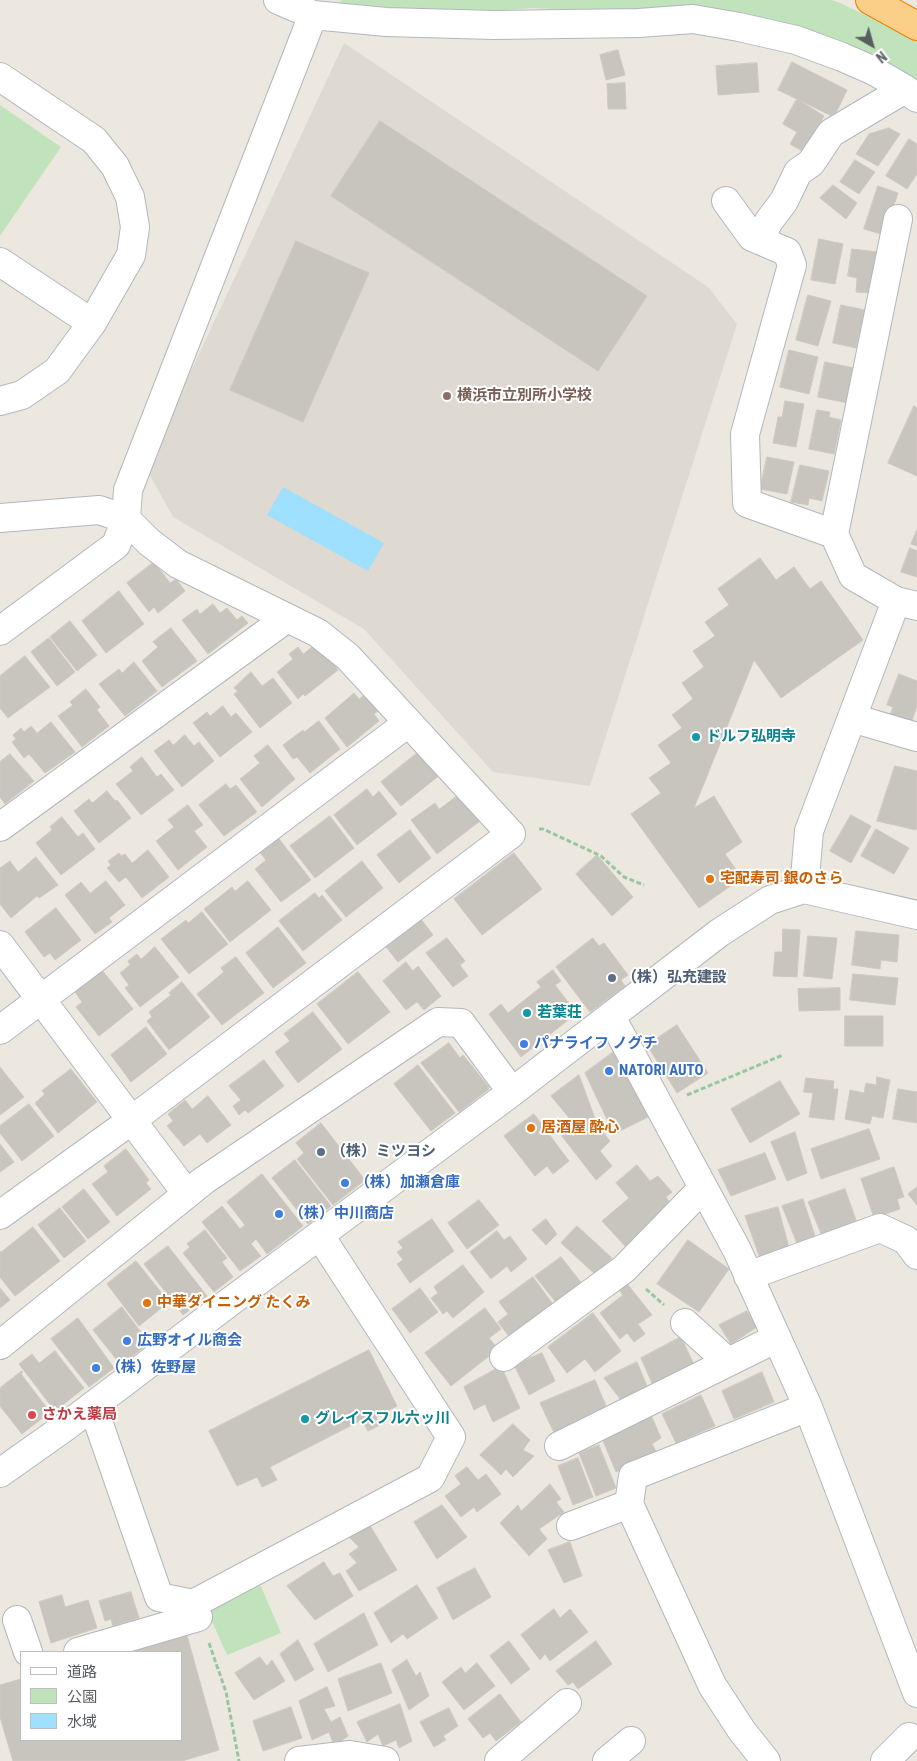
<!DOCTYPE html>
<meta charset="utf-8">
<style>
body{margin:0}
#map{position:relative;width:917px;height:1761px;overflow:hidden;background:#ece8e0;font-family:"Roboto Condensed","Noto Sans JP",sans-serif}
canvas{display:block}
.legend{position:absolute;left:20px;top:1651px;width:162px;height:90px;box-sizing:border-box;background:#fff;border:1px solid #bdbec0;margin:0;padding:6px 9px;list-style:none;font-size:15px;color:#595d61}
.legend li{display:flex;align-items:center;gap:10px;height:25px}
.legend b{width:25px;border:1px solid #bdbec0}
.north{position:absolute;left:847px;top:20px;width:50px;height:50px;-webkit-text-stroke:4px #fff;paint-order:stroke;rotate:142deg;font-size:14px;font-weight:700;line-height:20px;text-align:center;color:#595d61}
.north::after{content:'';display:block;margin:auto;width:18px;height:22px;background:#595d61;clip-path:polygon(50% 0,100% 100%,50% 72%,0 100%)}
</style>
<div id="map">
<canvas width="917" height="1761"></canvas>
<ul class="legend">
<li><b style="height:6px;background:#fff"></b>道路</li>
<li><b style="height:14px;background:#c1e3bc"></b>公園</li>
<li><b style="height:14px;background:#9ee0fd"></b>水域</li>
</ul>
<div class="north">N</div>
</div>
<script>
const ctx = document.querySelector('canvas').getContext('2d');
ctx.lineJoin = 'round';
function fillPath(path, color) {
  ctx.fillStyle = color;
  ctx.fill(path, 'evenodd');
}
function stroke(path, color, width, dash) {
  ctx.strokeStyle = color;
  ctx.lineWidth = width;
  ctx.lineCap = dash ? 'butt' : 'round';
  ctx.setLineDash(dash || []);
  ctx.stroke(path);
}
function drawText(font, color, halo, rows, align = 'center') {
  ctx.font = font + ' "Roboto Condensed","Noto Sans JP",sans-serif';
  ctx.lineWidth = 4;
  ctx.setLineDash([]);
  ctx.textBaseline = 'middle';
  ctx.strokeStyle = halo;
  ctx.fillStyle = color;
  for (const [text, x, y, turn = 0] of rows) {
    ctx.save();
    ctx.translate(x, y);
    ctx.rotate((+turn || 0) * Math.PI / 180);
    ctx.textAlign = isNaN(turn) ? turn : align;
    if (halo) ctx.strokeText(text, 0, 0);
    ctx.fillText(text, 0, 0);
    ctx.restore();
  }
}
fillPath(new Path2D(`
 M344,43l364,244 29,37 -147,462 -97,-14 -129,-143 -191,-112 -27,-49z`), '#ded9d1');
fillPath(new Path2D(`
 M342,0h489l7,2 79,38v47l-26,-17 -294,-59 -64,-3 -56,4 -65,-2 -74,-7z
 M0,105l61,42 -61,89z
 M259,1582l22,51 -54,22 -21,-47z`), '#c1e3bc');
fillPath(new Path2D(`
 M283,487l101,56 -16,28 -101,-56z`), '#9ee0fd');
const building = new Path2D(`
 M618,50l7,25 -19,5 -6,-25z
 M792,62l55,28 -13,27 -56,-27z
 M757,63l2,29 -41,3 -2,-29z
 M625,83l1,26h-18l-1,-25z
 M797,99l27,17 -20,36 -14,-8 7,-12 -14,-8z
 M380,121l267,175 -49,75 -267,-175z
 M889,128l11,6 -22,32 -22,-12 13,-20z
 M909,139l8,5v30l-10,15 -21,-13z
 M855,160l20,12 -16,22 -19,-12z
 M833,185l24,18 -11,16 -26,-21z
 M878,186l20,7 -14,42 -20,-6z
 M819,239l24,5 -8,40 -24,-4z
 M296,241l73,32 -66,149 -73,-32z
 M852,249l27,3 -6,18 3,4 -4,19 -16,-1 1,-14 -9,-2z
 M808,295l23,6 -13,45 -22,-6z
 M841,305l24,5 -9,38 -23,-5z
 M789,350l29,7 -9,37 -29,-7z
 M825,362l29,6 -6,35 -30,-6z
 M785,401l19,3 -8,43 -23,-4 5,-26h4z
 M914,406l3,2v68l-29,-13z
 M817,410l13,2 -1,5 12,3 -7,34 -25,-5z
 M767,457l27,5 -7,32 -27,-5z
 M800,465l29,6 -7,30 -13,-3 -1,7 -17,-3z
 M917,530v16l-6,-2z
 M910,548l7,3v26l-16,-5z
 M760,558l16,22 18,-13 16,22 11,-8 42,59 -82,58 -27,-38 -60,148 20,-12 28,46 -17,12 17,24 -43,30 -68,-94 30,-21 -12,-15 22,-15 -13,-18 24,-17 -10,-13 21,-16 -11,-16 22,-16 -11,-16 22,-15 -10,-14 24,-17 -11,-16z
 M154,562l16,21 6,-4 9,12 -27,22 -4,-6 -5,5 -22,-29z
 M119,591l25,33 -38,29 -24,-32z
 M213,604l7,9 7,-5 10,12 5,-4 6,7 -40,31 -26,-34 15,-11 3,5z
 M70,621l27,34 -20,16 -27,-34z
 M171,628l26,33 -35,26 -20,-26 16,-14 -5,-5z
 M49,638l26,34 -18,14 -26,-34z
 M316,644l10,13 2,-1 10,14 -33,26 -2,-2 -5,5 -21,-27 16,-13 -4,-5 9,-7 5,7z
 M25,656l25,31 -42,31 -8,-10v-32z
 M134,662l23,29 -32,25 -26,-32 20,-15 3,4z
 M251,672l11,14 11,-8 19,25 -32,25 -26,-34 4,-3 -4,-3z
 M899,674l18,7v25l-6,17 -21,-8 3,-8 -6,-2z
 M86,689l14,18 -3,3 12,16 -27,21 -24,-31 15,-11 -3,-3z
 M368,692l13,17 -7,5 5,7 -32,26 -22,-29 29,-25 5,6z
 M223,706l8,11 5,-4 16,19 -32,25 -27,-34 14,-11 3,4z
 M319,721l21,28 -30,24 -13,-16 -4,2 -10,-14 20,-15 1,2z
 M51,722l24,30 -30,21 -16,-19 -5,4 -12,-16 4,-3 -3,-4 8,-7 3,4 7,-6 6,7z
 M185,735l9,11 5,-4 15,19 -32,26 -28,-36 15,-11 4,5z
 M268,745l27,34 -33,28 -22,-28 20,-16 -6,-7z
 M426,746l20,24 -45,36 -20,-24z
 M10,754l24,27 -29,23 -5,-7v-35z
 M142,757l15,20 4,-3 13,16 -33,25 -25,-31 17,-13 -3,-4z
 M895,766l22,5v54l-1,5 -39,-9z
 M226,784l4,5 6,-4 21,27 -33,24 -25,-31z
 M367,789l6,8 6,-6 18,23 -40,31 -23,-30z
 M107,791l8,10 2,-1 14,18 -32,25 -25,-32 15,-12 3,4z
 M460,794l20,27 -43,33 -26,-34 24,-17 4,6z
 M188,805l15,20 -9,6 13,16 -29,23 -22,-29 18,-14 -6,-7z
 M851,815l20,11 -20,37 -21,-12z
 M330,816l24,32 -39,30 -25,-32z
 M62,817l16,20 5,-4 12,16 -34,26 -25,-32 16,-13 -2,-3z
 M876,829l33,19 -15,26 -33,-18z
 M410,830l21,28 -32,25 -22,-28z
 M276,835l35,45 -30,22 -26,-33 11,-9 -9,-11z
 M148,850l21,27 -27,21 -16,-21 -7,5 -12,-14 4,-3 -3,-4 11,-8 2,3 4,-2 7,9z
 M514,853l28,36 -60,46 -28,-36z
 M597,855l36,42 -21,19 -36,-42z
 M36,857l22,28 -19,13 -2,-2 -26,22 -11,-14v-36l10,-7 8,11z
 M362,861l21,27 -37,29 -21,-26z
 M106,881l19,24 -16,13 3,4 -17,12 -30,-39 16,-13 9,11z
 M248,881l23,29 -41,32 -26,-33 28,-22 3,4z
 M315,893l4,5 3,-3 20,25 -39,31 -24,-30z
 M56,908l25,32 -26,20 -5,-7 -6,4 -19,-25z
 M202,912l26,32 -39,30 -28,-35 25,-19 2,3z
 M418,915l15,20 -35,27 -15,-19z
 M278,927l28,36 -33,25 -27,-35z
 M783,929l17,1 -3,47 -24,-1 2,-24h7z
 M856,931l43,4 -2,27 -16,-2 -1,9 -28,-4z
 M808,936l29,2 -5,41 -28,-3z
 M447,938l18,23 -5,4 8,11 -15,11 -27,-34z
 M593,938l6,8 5,-3 24,32 -7,5 4,6 -35,26 -34,-45z
 M155,947l24,30 -39,30 -15,-19 4,-3 -9,-12 10,-8 -2,-4 9,-7 4,5z
 M236,957l28,36 -42,32 -25,-31 27,-22 -3,-4z
 M406,962l7,9 5,-5 23,30 -17,14 -7,-8 -11,8 -23,-29z
 M102,970l31,39 -34,27 -23,-29 6,-5 -7,-10z
 M553,970l8,11 -6,4 17,22 -10,8 5,6 -46,36 -32,-43 12,-10 7,9 33,-26 -4,-5z
 M358,972l32,40 -42,32 -31,-40z
 M853,974l45,4 -3,27 -45,-5z
 M182,982l28,35 -41,33 -22,-29 5,-4 -3,-5 22,-17 -2,-2z
 M840,988v22l-41,1 -1,-22z
 M313,1012l29,37 -44,34 -23,-31 15,-11 -6,-7z
 M845,1016h38v30h-38z
 M677,1025l31,48 -31,20 -30,-48z
 M146,1027l21,27 -36,28 -20,-27z
 M449,1043l11,15 3,-3 26,32 -2,1 2,1 -30,23 -38,-49z
 M616,1050l32,67 -34,17 -29,-61z
 M264,1060l20,26 -36,27 -3,-3 -6,5 -6,-9 8,-6 -12,-14z
 M418,1065l37,48 -24,18 -37,-47z
 M0,1067l24,30 -24,18z
 M71,1069l26,33 -39,31 -23,-30 10,-9 -3,-3z
 M579,1075l18,49 13,17 -10,10 12,15 -16,14 -35,-45 14,-10 -24,-29z
 M877,1077l13,3 -7,38 -11,-2 -2,8 -25,-5 5,-29 14,3 2,-10 10,2z
 M806,1078l28,3 -1,8h5l-4,31 -25,-3 4,-24 -9,-1z
 M780,1081l20,33 -50,29 -19,-34z
 M898,1089l19,3v31l-24,-4z
 M208,1096l23,29 -24,18 -7,-9 -16,12 -17,-20 6,-5 -5,-7 17,-14 7,9z
 M29,1104l25,32 -32,25 -22,-28v-7z
 M534,1114l35,47 -16,13 -6,-8 -12,10 -31,-40z
 M321,1123l44,57 -32,25 -36,-46 7,-6 -8,-10z
 M869,1129l11,30 -59,20 -10,-30z
 M795,1132l12,41 -20,8 -16,-39z
 M0,1144l14,18 -14,10z
 M126,1149l23,31 -3,3 5,6 -34,27 -25,-32 16,-12 -4,-6z
 M765,1153l11,26 -45,17 -13,-26z
 M295,1160l36,46 -23,18 -36,-46z
 M637,1165l13,16 8,-5 14,16 -6,5 4,6 -45,43 -23,-25 27,-23 -13,-15z
 M894,1167l10,30 -7,2 3,10 -26,9 -13,-39z
 M262,1174l41,52 -36,28 -11,-15 -5,5 10,12 -21,15 -38,-49 20,-16 18,23 5,-4 -18,-23z
 M917,1187v18l-9,-11z
 M84,1189l26,33 -22,17 -26,-32z
 M845,1189l12,34 -35,13 -14,-34z
 M803,1199l13,40 -18,7 -16,-40z
 M479,1200l20,25 -32,24 -19,-26z
 M778,1207l12,44 -29,10 -16,-45z
 M60,1208l26,33 -22,17 -26,-33z
 M432,1219l22,32 -44,32 -13,-19 6,-4 -6,-8 6,-4 -5,-6z
 M546,1219l11,15 -11,11 -14,-15z
 M577,1226l35,32 -16,17 -35,-32z
 M33,1227l27,34 -45,35 -15,-19v-26l1,1z
 M205,1230l22,28 -5,4 11,15 -19,15 -31,-39 7,-6 -3,-3z
 M497,1231l7,9 6,-4 17,23 -16,13 -4,-6 -16,13 -21,-27z
 M688,1240l41,29 -30,43 -42,-28z
 M168,1246l39,50 -24,19 -39,-51z
 M561,1257l22,28 -25,20 -23,-29z
 M136,1261l33,41 -30,24 -32,-42z
 M463,1265l21,27 -31,26 -6,-7 -4,3 -12,-16 7,-5 -4,-6z
 M533,1277l22,30 -44,32 -13,-17 10,-8 -9,-12z
 M625,1281l27,34 -14,9 7,10 -11,8 -7,-9 -7,6 -20,-26 23,-18 -6,-8z
 M0,1288l10,12 -10,8z
 M420,1288l18,24 -28,21 -18,-24z
 M122,1307l27,36 -28,22 -28,-35z
 M485,1308l16,21 -12,9 9,11 -47,37 -26,-33z
 M747,1311l10,16 -26,17 -12,-19z
 M593,1313l28,38 -26,21 -10,-13 -18,14 -19,-26z
 M78,1318l36,50 -25,19 -38,-48z
 M681,1337l16,34 -42,19 -14,-32z
 M369,1350l28,56 -21,11 4,8 -12,6 -6,-11 -92,47 7,13 -15,7 -5,-10 -20,9 -28,-55z
 M55,1351l29,37 -29,23 -36,-47 13,-10 7,9z
 M542,1353l13,28 -26,14 -15,-30z
 M637,1362l12,29 -25,13 -20,-26z
 M501,1366l19,42 -27,14 -8,-18 -11,6 -10,-23z
 M22,1371l1,1 -2,2 29,38 -28,22 -22,-28v-18z
 M762,1372l12,30 -40,17 -12,-28z
 M595,1380l15,35 -53,24 -17,-36z
 M701,1395l14,31 -39,17 -14,-29z
 M651,1415l10,23 -9,6 5,9 -41,19 -15,-36z
 M513,1424l17,16 -7,10 11,6 -21,21 -7,-8 -5,6 -21,-20z
 M599,1445l17,43 -20,8 -17,-43z
 M578,1458l15,39 -20,8 -15,-39z
 M467,1467l11,13 8,-6 15,20 -24,18 -3,-5 -13,10 -16,-21 16,-12 -6,-8z
 M550,1484l11,15 -5,3 8,10 -25,17 8,10 -18,17 -29,-33 18,-18 3,6z
 M442,1505l25,32 -30,22 -23,-37z
 M369,1524l28,46 -38,21 -13,-20 11,-8 -8,-9 10,-7 -10,-10z
 M570,1542l12,34 -18,7 -16,-33z
 M324,1562l9,14 7,-3 13,23 -38,24 -28,-34z
 M475,1568l16,29 -38,23 -16,-32z
 M417,1585l21,33 -31,21 -4,-5 -12,9 -17,-30z
 M131,1592l8,26 -26,8 -2,-7 -6,2 -6,-20z
 M62,1595l3,12 23,-7 9,28 -46,15 -12,-41z
 M554,1609l6,9 10,-9 18,23 -38,29 -5,-7 -5,6 -19,-25z
 M364,1613l14,32 -50,27 -14,-28z
 M186,1632l33,118 -37,11h-169l-13,-44v-32l21,-6v61h160v-88h-67z
 M298,1640l16,30 -19,11 -15,-27z
 M509,1641l21,28 -19,15 -21,-28z
 M596,1641l16,23 -34,25 -5,-7 -5,3 -12,-14z
 M260,1657l7,9 5,-6 13,21 -31,19 -19,-27z
 M407,1660l9,16 4,-4 9,24 -20,14 -17,-40z
 M381,1663l11,30 -44,18 -10,-32z
 M477,1663l18,23 -31,24 -22,-28 19,-15 4,6z
 M327,1687l8,19 -11,3 7,13 9,-5 8,19 -14,10 -5,-14 -17,8 -13,-39z
 M500,1694l21,28 -25,19 -6,-8 -7,5 -15,-19z
 M400,1704l12,37 -13,7 -3,-8 -13,6 -5,-12 -11,8 -10,-20z
 M291,1707l11,31 -39,13 -10,-30z
 M449,1708l9,18 -15,10 3,4 -12,7 -14,-25z`);
fillPath(building, '#c8c5bf');
stroke(building, '#d0c8bf', 1);
const minor = new Path2D(`
 M278,0l35,15 73,7 108,3 145,-2 54,-4 46,8 57,13 46,17 32,14 31,18 12,9
 M0,77l94,63 21,26 15,31 5,30 -4,28 -39,68 -35,48 -35,24 -22,6
 M726,201l26,36 35,15 5,13 -47,169 2,69 87,31
 M898,219l-64,315 19,42 43,25 21,5
 M759,240l10,-19 15,-20 14,-29 13,-9 20,-30 74,-44
 M0,262l92,61
 M0,518l99,-8 27,9 23,23 29,22 140,69 30,24 163,177 -379,286 -132,95
 M0,631l116,-86 10,-26 2,-29 185,-475
 M852,718l65,19
 M0,827l287,-209
 M804,889l5,-58 87,-230
 M0,945l187,249
 M611,1017l126,233 71,157 109,286
 M0,1030l408,-307
 M748,1276l132,-48 26,12 11,15
 M685,1323l43,39
 M0,1345l203,-164 235,-159 23,1 51,69
 M504,1357l120,-88 79,-81
 M93,1407l66,190 34,7 237,-126 21,-41 -131,-201
 M559,1446l218,-108
 M0,1473l65,-46 162,-123 285,-212 207,-159 51,-33 34,-11 113,26
 M571,1526l58,-22
 M17,1620l11,32
 M78,1652l120,-35
 M299,1761l51,-6 35,6
 M499,1761l68,-58
 M607,1761l24,-20
 M766,1761l-24,-30 -30,-46 -83,-181 4,-28 175,-69
 M885,1761l24,-24`);
const highway = new Path2D(`
 M870,0l47,26`);
stroke(minor, '#b3b7bb', 30);
stroke(highway, '#e78304', 30);
stroke(new Path2D(`
 M539,829h4l58,27 23,21 20,8
 M687,1095l96,-40
 M646,1289l18,16
 M209,1643l17,49 13,69`), '#97c79f', 3, [5, 2.5]);
stroke(minor, '#fff', 28);
stroke(highway, '#fbcf88', 28);
for (const [x, y, r, color] of [
 [447,396,5,"#8d6e63"],
 [696,737,5,"#0f9aa8"],
 [710,879,5,"#e8710a"],
 [612,978,5,"#5c6f8a"],
 [527,1013,5,"#0f9aa8"],
 [524,1044,5,"#3f7fe0"],
 [609,1071,5,"#3f7fe0"],
 [531,1128,5,"#e8710a"],
 [321,1152,5,"#5c6f8a"],
 [345,1183,5,"#3f7fe0"],
 [279,1214,5,"#3f7fe0"],
 [147,1303,5,"#e8710a"],
 [127,1341,5,"#3f7fe0"],
 [96,1368,5,"#3f7fe0"],
 [32,1415,5,"#e0444e"],
 [305,1419,5,"#0f9aa8"]
]) {
  const dot = new Path2D();
  dot.arc(x, y, r, 0, 2 * Math.PI);
  ctx.fillStyle = color;
  ctx.fill(dot);
  stroke(dot, '#fff', 2);
}
drawText('bold 15px', '#785e54', '#fff', [
 ["横浜市立別所小学校",457,396]
], 'left');
drawText('bold 15px', '#0d838f', '#fff', [
 ["ドルフ弘明寺",706,737],
 ["若葉荘",537,1013],
 ["グレイスフル六ッ川",315,1419]
], 'left');
drawText('bold 15px', '#c56008', '#fff', [
 ["宅配寿司 銀のさら",720,879],
 ["居酒屋 酔心",541,1128],
 ["中華ダイニング たくみ",157,1303]
], 'left');
drawText('bold 15px', '#4e5e75', '#fff', [
 ["（株）弘充建設",622,978],
 ["（株）ミツヨシ",331,1152]
], 'left');
drawText('bold 15px', '#366cbe', '#fff', [
 ["パナライフ ノグチ",534,1044],
 ["NATORI AUTO",619,1071],
 ["（株）加瀬倉庫",355,1183],
 ["（株）中川商店",289,1214],
 ["広野オイル商会",137,1341],
 ["（株）佐野屋",106,1368]
], 'left');
drawText('bold 15px', '#be3a42', '#fff', [
 ["さかえ薬局",42,1415]
], 'left');
</script>
